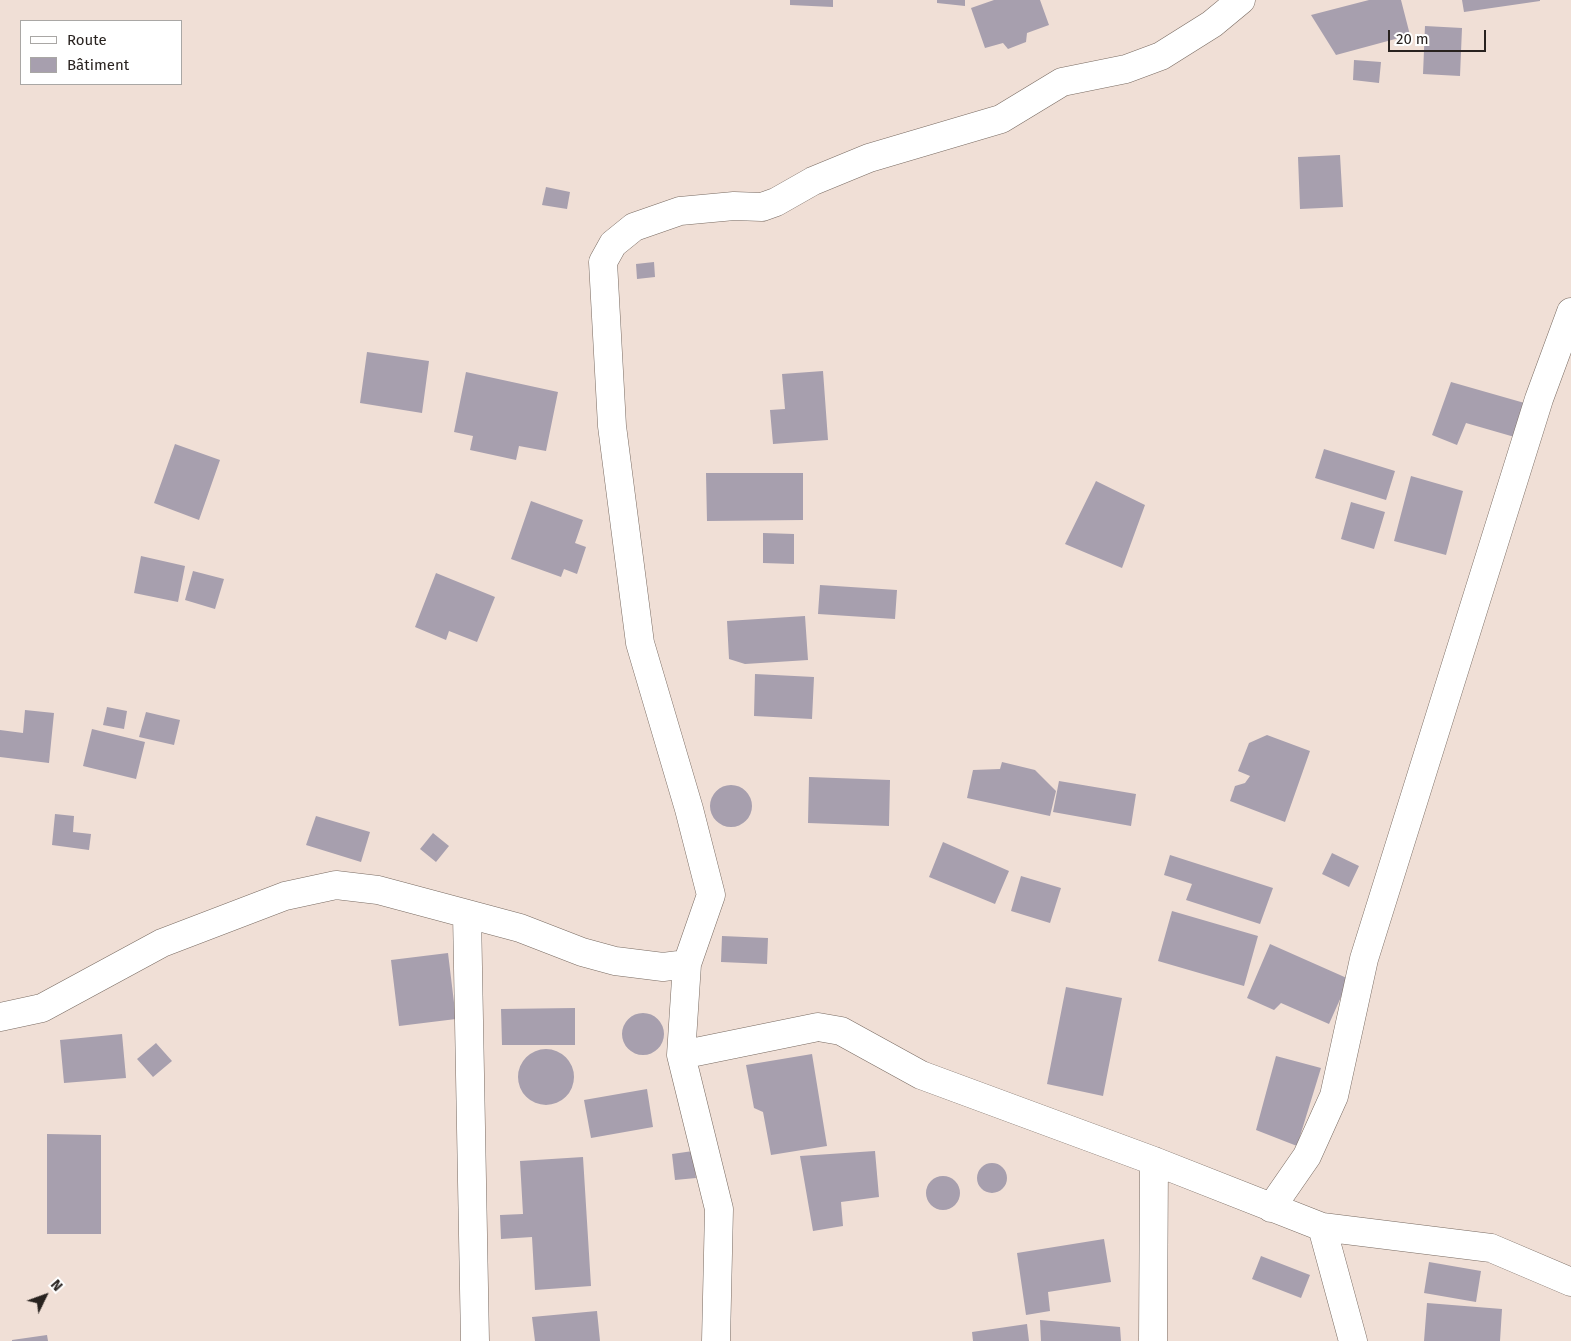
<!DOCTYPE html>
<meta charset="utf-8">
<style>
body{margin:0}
#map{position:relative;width:1571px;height:1341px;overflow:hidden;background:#f0dfd6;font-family:"Fira Sans",sans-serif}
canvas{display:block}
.legend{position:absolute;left:20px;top:20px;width:162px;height:65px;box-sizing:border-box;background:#fff;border:1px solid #a9a7a5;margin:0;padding:6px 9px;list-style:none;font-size:15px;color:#28221f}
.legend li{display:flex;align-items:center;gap:10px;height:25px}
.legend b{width:25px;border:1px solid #a9a7a5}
.north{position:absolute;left:20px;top:1271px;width:50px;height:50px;-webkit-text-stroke:4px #fff;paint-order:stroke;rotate:48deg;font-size:14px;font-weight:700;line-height:20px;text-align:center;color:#28221f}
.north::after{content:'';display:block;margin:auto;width:18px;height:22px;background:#28221f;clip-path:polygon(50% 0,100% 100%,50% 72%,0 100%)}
.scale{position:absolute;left:1388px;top:30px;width:98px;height:22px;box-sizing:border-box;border:2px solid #28221f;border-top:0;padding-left:6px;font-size:15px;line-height:18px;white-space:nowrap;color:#28221f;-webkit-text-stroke:4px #fff;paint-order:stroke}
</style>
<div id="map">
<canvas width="1571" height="1341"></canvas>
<ul class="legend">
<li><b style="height:6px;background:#fff"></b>Route</li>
<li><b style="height:14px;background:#a79fae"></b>Bâtiment</li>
</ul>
<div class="north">N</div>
<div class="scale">20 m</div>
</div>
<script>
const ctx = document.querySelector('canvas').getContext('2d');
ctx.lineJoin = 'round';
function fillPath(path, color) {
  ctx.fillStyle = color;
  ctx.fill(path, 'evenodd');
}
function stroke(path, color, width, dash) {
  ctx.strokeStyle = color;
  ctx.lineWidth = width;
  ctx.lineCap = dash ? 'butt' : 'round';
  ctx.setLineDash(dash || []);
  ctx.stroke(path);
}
fillPath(new Path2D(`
 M790,0h43v7l-43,-2z
 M937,0h28v6l-28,-3z
 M994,0h46l9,25 -22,8 -1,9 -18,7 -5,-6 -18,5 -14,-40z
 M1369,0h32l9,35 -74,20 -25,-40z
 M1462,0h78v1l-76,11z
 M1425,26l37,2 -2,48 -37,-2z
 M1354,60l27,2 -2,21 -26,-3z
 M1340,155l3,52 -43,2 -2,-52z
 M546,187l24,5 -3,17 -25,-4z
 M654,262l1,15 -18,2 -1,-15z
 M367,352l62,9 -7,52 -62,-10z
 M823,371l5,69 -55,4 -3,-34 15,-1 -3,-35z
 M466,372l92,20 -12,59 -27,-5 -3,14 -46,-10 3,-14 -19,-4z
 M1451,382l77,22 -10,34 -52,-15 -9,22 -25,-10z
 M175,444l45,16 -21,60 -45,-17z
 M1324,449l71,22 -9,29 -71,-22z
 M706,473h97v47l-96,1z
 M1411,476l52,15 -17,64 -52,-14z
 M1096,481l49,24 -23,63 -57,-24z
 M531,501l52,19 -8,23 11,4 -9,27 -13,-5 -3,8 -50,-18z
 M1351,502l34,10 -11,37 -33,-10z
 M763,533l31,1v30l-31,-1z
 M141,556l44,10 -7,36 -44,-9z
 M193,571l31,8 -9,30 -30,-9z
 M436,573l59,24 -18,45 -28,-11 -3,9 -31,-13z
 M820,585l77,5 -2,29 -77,-5z
 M805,616l3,44 -63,4 -16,-5 -2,-38z
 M755,674l59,3 -2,42 -58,-3z
 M107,707l20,4 -3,18 -21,-4z
 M25,710l29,3 -5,50 -49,-6v-27l23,3z
 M146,712l34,8 -6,25 -35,-8z
 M92,729l53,13 -9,37 -53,-13z
 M1267,735l43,16 -25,71 -55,-21 5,-15 10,-3 5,-7 -12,-5 11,-28z
 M1002,762l33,8 21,21 -6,25 -83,-18 6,-28 27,-1z
 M809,777l81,3 -1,46 -81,-3z
 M1059,781l77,13 -5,32 -78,-14z
 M710 806a21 21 0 1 1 42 0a21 21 0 1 1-42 0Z
 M55,814l19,2 -1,16 18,2 -2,16 -37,-5z
 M316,816l54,16 -9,30 -55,-17z
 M433,833l16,13 -13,16 -16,-13z
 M943,842l66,29 -14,33 -66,-27z
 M1332,853l27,13 -10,21 -27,-13z
 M1170,855l103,33 -13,36 -74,-24 6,-16 -28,-9z
 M1021,876l40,12 -11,35 -39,-12z
 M1172,911l86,25 -14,50 -86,-25z
 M722,936l46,2 -1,26 -46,-2z
 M1270,944l79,35 -20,45 -48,-21 -7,7 -27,-12z
 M448,953l8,66 -57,7 -8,-66z
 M1066,987l56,11 -19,98 -56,-12z
 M575,1008v37h-73l-1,-36z
 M622 1034a21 21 0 1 1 42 0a21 21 0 1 1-42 0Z
 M122,1034l4,44 -62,5 -4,-43z
 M156,1043l16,18 -19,16 -16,-18z
 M518 1077a28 28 0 1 1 56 0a28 28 0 1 1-56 0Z
 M812,1054l15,92 -56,9 -8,-43 -9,-4 -8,-43z
 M1276,1056l45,12 -24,78 -41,-16z
 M647,1089l6,38 -62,11 -7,-38z
 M47,1134l54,1v99h-54z
 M693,1151l3,27 -21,2 -3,-26z
 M875,1151l4,46 -38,5 2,24 -30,5 -13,-75z
 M583,1157l8,129 -56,4 -3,-53 -31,2 -1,-24 23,-1 -3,-53z
 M977 1178a15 15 0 1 1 30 0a15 15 0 1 1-30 0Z
 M926 1193a17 17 0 1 1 34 0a17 17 0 1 1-34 0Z
 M1104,1239l7,43 -63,10 2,19 -24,4 -9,-62z
 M1261,1256l49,19 -9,23 -49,-19z
 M1429,1262l52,9 -5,31 -52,-9z
 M1427,1303l75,6 -2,32h-76z
 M597,1311l3,30h-65l-3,-24z
 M1040,1320l80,7 1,14h-80z
 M1027,1324l2,17h-56l-1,-9z
 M47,1335l1,6h-36v-1z`), '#a79fae');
const minor = new Path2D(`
 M467,914l8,427
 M0,1017l42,-9 120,-65 123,-47 51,-11 42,5 142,38 62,24 33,9 48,6 24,-3
 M681,1055l137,-28 23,4 80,44 233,86 168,66 169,21 80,34
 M1271,1208l36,-52 27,-60 30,-137 175,-560 32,-87
 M1322,1227l31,114
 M716,1341l3,-132 -38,-154 6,-91 24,-69 -22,-86 -49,-166 -28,-217 -9,-164 10,-18 21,-17 46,-16 54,-5 28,1 14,-5 37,-21 56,-23 132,-39 61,-37 64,-13 35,-13 51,-32 29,-24
 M1153,1341l1,-180`);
stroke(minor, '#786a61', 29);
stroke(minor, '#fff', 28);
</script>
